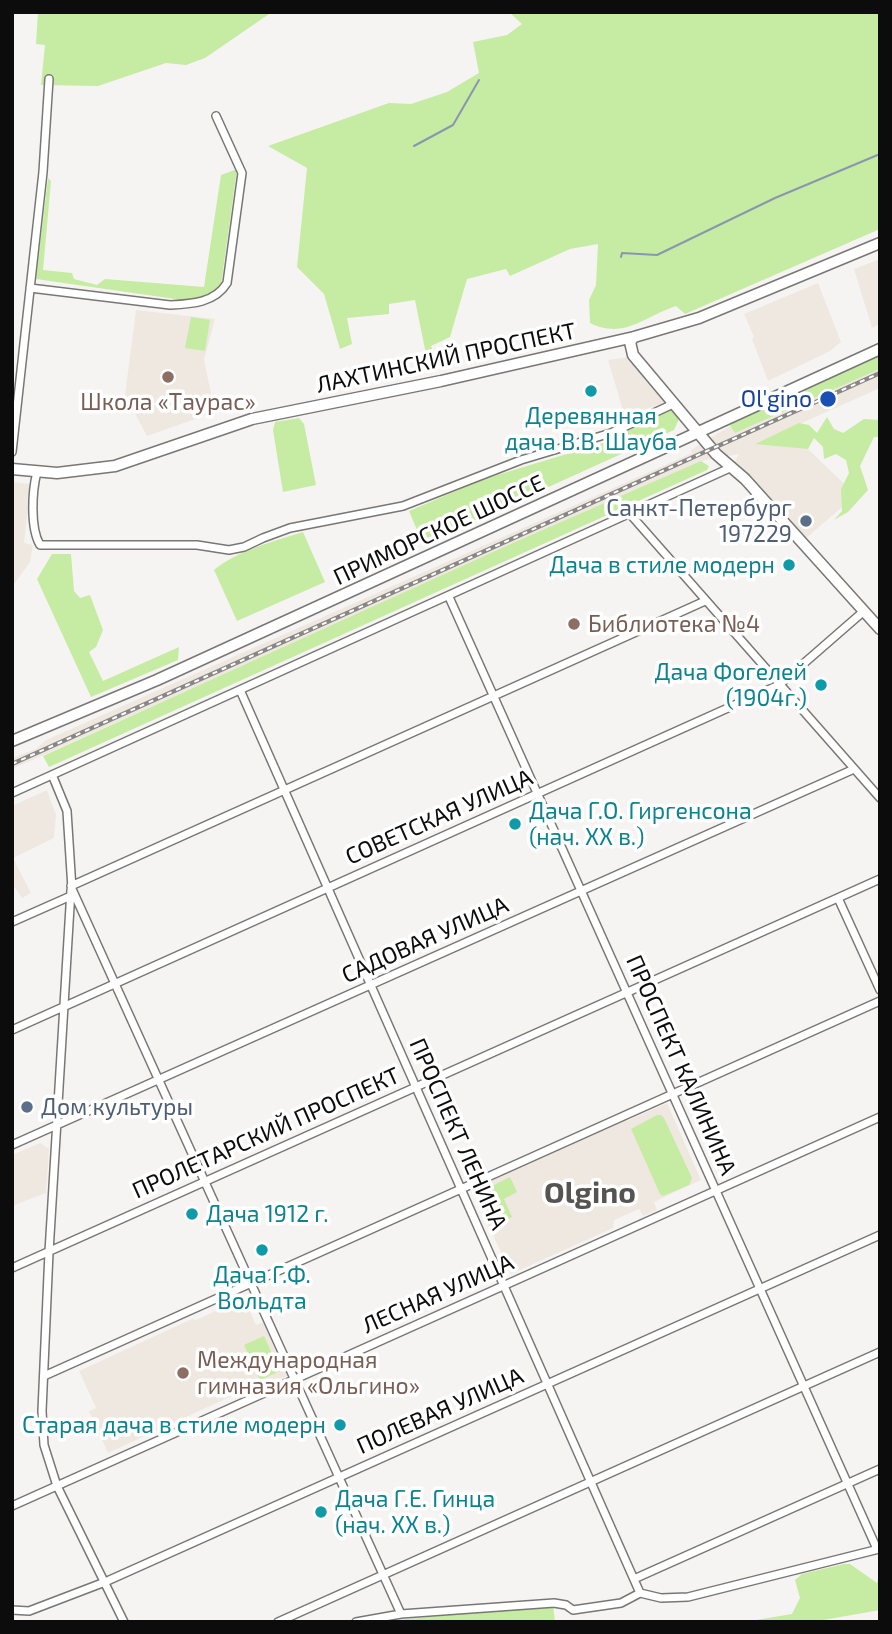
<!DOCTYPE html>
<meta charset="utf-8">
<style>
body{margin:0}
#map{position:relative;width:892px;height:1634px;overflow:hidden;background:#f6f4f2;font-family:"Exo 2",sans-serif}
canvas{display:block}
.frame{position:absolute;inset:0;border:14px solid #0d0c0c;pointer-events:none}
</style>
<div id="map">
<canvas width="892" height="1634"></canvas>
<div class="frame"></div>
</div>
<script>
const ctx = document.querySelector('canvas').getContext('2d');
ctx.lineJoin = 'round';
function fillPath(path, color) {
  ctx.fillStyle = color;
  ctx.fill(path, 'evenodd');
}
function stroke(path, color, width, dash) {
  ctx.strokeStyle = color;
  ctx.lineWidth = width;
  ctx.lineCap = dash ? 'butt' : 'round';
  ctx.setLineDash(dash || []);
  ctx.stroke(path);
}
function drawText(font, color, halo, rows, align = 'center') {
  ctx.font = font + ' "Exo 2",sans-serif';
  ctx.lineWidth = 7;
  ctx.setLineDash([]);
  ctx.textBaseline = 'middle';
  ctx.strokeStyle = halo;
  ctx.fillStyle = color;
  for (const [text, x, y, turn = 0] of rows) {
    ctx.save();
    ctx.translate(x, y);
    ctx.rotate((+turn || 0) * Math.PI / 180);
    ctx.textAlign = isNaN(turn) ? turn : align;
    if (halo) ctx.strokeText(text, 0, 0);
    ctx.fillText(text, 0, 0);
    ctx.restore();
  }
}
fillPath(new Path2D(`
 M880,259v65l-8,4 -18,-59z
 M818,283l23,59 -11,9 -62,30 -16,-42 2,-2 -10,-23z
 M136,310l79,9 -11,41 11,52 -68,24 -22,-41z
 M628,357l38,45 -41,15 -17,-57z
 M880,369v19l-123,55 51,6 48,46 -52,45 -70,-77 5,-9 -38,7 -689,308v-11l24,-9 10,-9 646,-287 -1,-3 39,-24 5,7z
 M12,482l19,2 -7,59 9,2 -3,17 -18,25z
 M47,790l9,25 -2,23 -41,20 18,35 -9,5 -7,-10 -3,1v-83z
 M667,1103l34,77 -47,22 3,8 -14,6 -4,-7 -25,11 -1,8 -102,46 -39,-84 154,-72 1,3z
 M40,1143l9,6 -3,44 -34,13v-51z
 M244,1298l12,27 7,-3 24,54 -38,17 -2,-4 -139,64 -19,-42 7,-3 -17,-37 113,-52 4,1z`), '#efe8e0');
fillPath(new Path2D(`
 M38,12h234l-67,46 -19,7 -20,-2 -68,23 -57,-1 4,-40 -9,-1z
 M509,12h371v217l-195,85 -9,-8c-31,10 -52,34 -86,17l-1,-23 7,-15 2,-41 -28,5 -60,27 -4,-7 -39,10 -17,58 -19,9 7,19 -10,-1 -13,-64 -26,4v10l-42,4 5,26 -12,5 -16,-55 -27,-27 10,-99 -39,-22 121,-43 22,1 36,-12 32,-19 -6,-31 34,-7 15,-11z
 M237,169l-16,116 -8,10 -24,6 -153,-22 12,-101 3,3 -8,89 29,3 2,6 23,6 8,-6 99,8 17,-112z
 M191,317l19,3 -5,31 -20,-3z
 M880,353v16l-145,64 -5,-7 3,-6z
 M671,409l9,8 -6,13 -251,114 -14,-33 75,-32 119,-36z
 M827,417l7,12 9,4 21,-14 16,1v17h-6l-14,29 8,24 -20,22 -14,8 8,-9 -1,-22 8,-16 -3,-13 -10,-6 -12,5 -1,-12 -9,-9 -6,11 -53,-5 44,-21 10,2 8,8z
 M299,418l5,6 12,61 -33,7 -10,-62 2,-8z
 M701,461l8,5 -2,4 -658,297 -6,-11 470,-213z
 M303,532l22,50 -88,39 -23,-51c23,-19 60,-29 89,-38z
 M52,554h19l3,37 6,7 10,-3 13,35 -7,17 -7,5 14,29 76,-34 -1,13 -87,37 -54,-118z
 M657,1115h4l3,3 28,60 -3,7 -26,11 -3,-2 -29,-65z
 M510,1177l7,15 -13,7 8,18 -18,9 -16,-33z
 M264,1336l16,35 -20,9 -16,-35z
 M844,1564h6l27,19 3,-12v39l-68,12h-56v-2l36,-6 8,-16 -5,-18 7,-6z
 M553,1605l2,17h-178z`), '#c6eba2');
stroke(new Path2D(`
 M414,146l39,-21 26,-45
 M621,257l1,-4 35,2 118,-57 105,-44`), '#8a96ae', 2);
const minor = new Path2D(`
 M30,288l140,17c21,-1 45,-2 57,-22l15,-110 -26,-57
 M12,452l31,-280 6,-93
 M37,472c-5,19 -7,56 3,73h157l32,5 15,-3 19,-9 27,-10 113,-22 118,-46 90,-27 62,-29
 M630,514l250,284
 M449,597l428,952
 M240,690l400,903
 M53,777l14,34 5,78 329,725
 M12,793l720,-326
 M71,886l634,-285
 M71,890l-22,362 -7,159 2,34 13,41 67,136
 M838,898l42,92
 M12,922l61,-27
 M12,1030l767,-345 85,-74
 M12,1145l842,-376
 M12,1268l868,-389
 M44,1376l836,-375
 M12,1506l868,-389
 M634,1579l246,-110
 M12,1610l17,1 76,-29 775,-347
 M278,1622l602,-270
 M356,1622l45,-8 153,-11 12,2 7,5 48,-7 19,-10 21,5 27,-1 191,-48`);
const major = new Path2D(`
 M634,337l-4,5 3,13 83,99 29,25 135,150
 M12,469l45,4 58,-7 137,-47 189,-38 193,-44 65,-19 181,-75
 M12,741l145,-61 723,-331`);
stroke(minor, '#797775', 10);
stroke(major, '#797775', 13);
stroke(minor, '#fff', 7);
stroke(major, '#fff', 10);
const rail = new Path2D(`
 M12,764l868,-391`);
stroke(rail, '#898786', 4.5);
stroke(rail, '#fff', 2, [5]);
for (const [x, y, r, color] of [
 [168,377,7,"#8d6e63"],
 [591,391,7,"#0f9aa8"],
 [828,399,9,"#1a4fb4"],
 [806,521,7,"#5c6f8a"],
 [789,565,7,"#0f9aa8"],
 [574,624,7,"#8d6e63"],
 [821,685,7,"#0f9aa8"],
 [515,824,7,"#0f9aa8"],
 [27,1107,7,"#5c6f8a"],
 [192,1214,7,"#0f9aa8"],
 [262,1250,7,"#0f9aa8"],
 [183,1373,7,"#8d6e63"],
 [340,1425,7,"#0f9aa8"],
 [321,1512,7,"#0f9aa8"]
]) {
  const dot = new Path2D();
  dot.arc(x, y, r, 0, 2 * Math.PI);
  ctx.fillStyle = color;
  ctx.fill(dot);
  stroke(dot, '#fff', 2.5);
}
drawText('23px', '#0d0c0c', '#fff', [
 ["ЛАХТИНСКИЙ ПРОСПЕКТ",446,358,-12],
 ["ПРИМОРСКОЕ ШОССЕ",439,530,-25],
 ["СОВЕТСКАЯ УЛИЦА",439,817,-24],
 ["САДОВАЯ УЛИЦА",425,940,-24],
 ["ПРОСПЕКТ КАЛИНИНА",681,1065,66],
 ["ПРОЛЕТАРСКИЙ ПРОСПЕКТ",266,1133,-24],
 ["ПРОСПЕКТ ЛЕНИНА",458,1134,66],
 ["ЛЕСНАЯ УЛИЦА",438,1294,-24],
 ["ПОЛЕВАЯ УЛИЦА",440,1411,-24]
]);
drawText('23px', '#164399', '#fff', [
 ["Ol'gino",812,399]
], 'right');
drawText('23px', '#785e54', '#fff', [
 ["Школа «Таурас»",168,402,"center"],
 ["Библиотека №4",588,624],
 ["Международная",197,1360],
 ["гимназия «Ольгино»",197,1386]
], 'left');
drawText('23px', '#0d838f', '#fff', [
 ["Деревянная",591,416,"center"],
 ["дача В.В. Шауба",591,442,"center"],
 ["Дача в стиле модерн",775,565],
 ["Дача Фогелей",807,672],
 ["(1904г.)",807,698],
 ["Дача Г.О. Гиргенсона",529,811,"left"],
 ["(нач. XX в.)",529,837,"left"],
 ["Дача 1912 г.",206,1214,"left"],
 ["Дача Г.Ф.",262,1275,"center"],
 ["Вольдта",262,1301,"center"],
 ["Старая дача в стиле модерн",326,1425],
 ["Дача Г.Е. Гинца",335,1499,"left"],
 ["(нач. XX в.)",335,1525,"left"]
], 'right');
drawText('23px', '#4e5e75', '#fff', [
 ["Санкт-Петербург",792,508],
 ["197229",792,534],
 ["Дом культуры",41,1107,"left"]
], 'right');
drawText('bold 30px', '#565452', '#fff', [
 ["Olgino",590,1193]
]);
</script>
